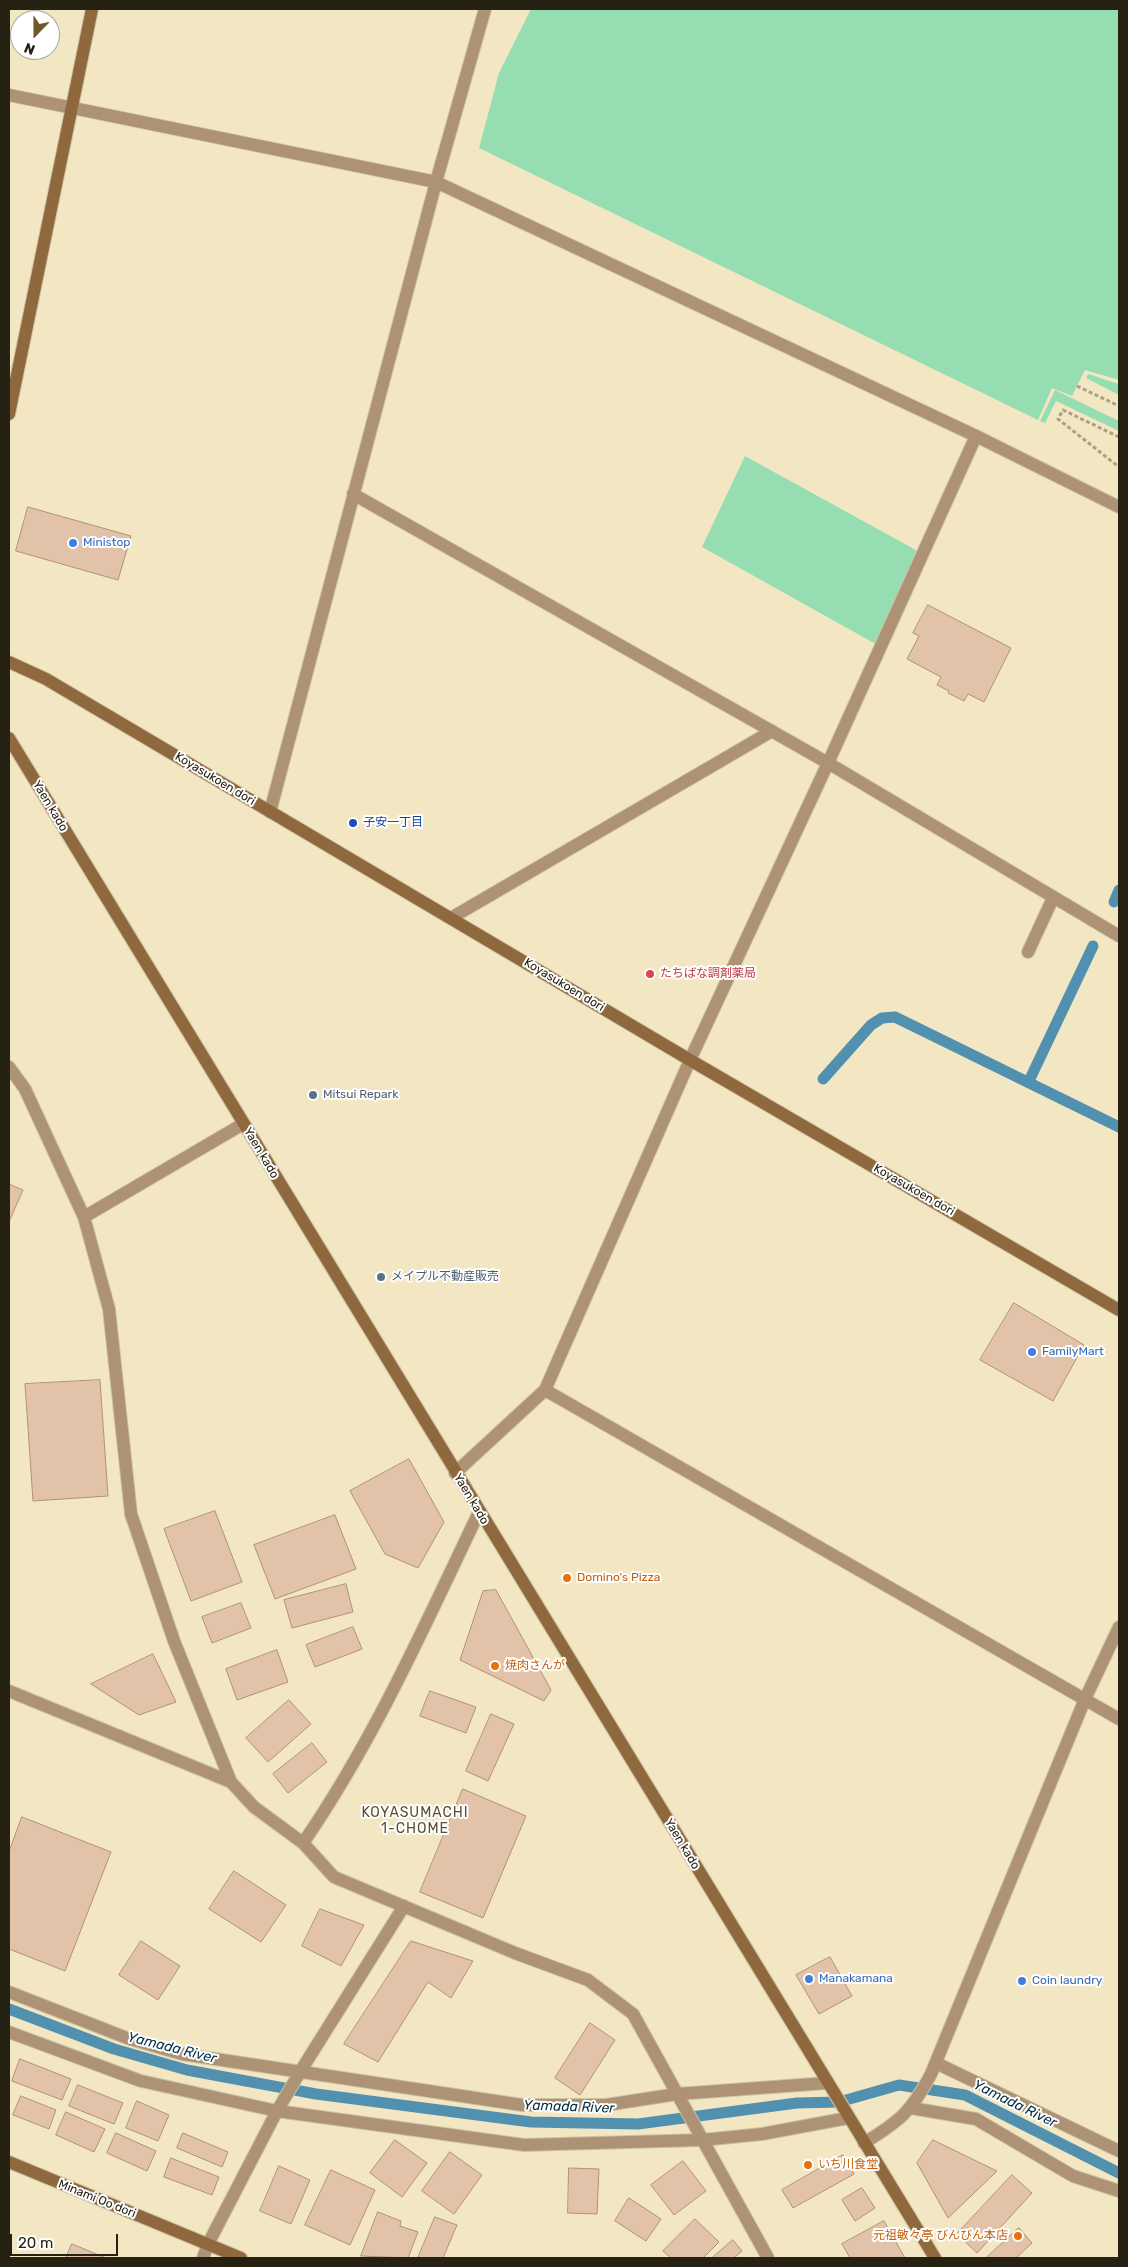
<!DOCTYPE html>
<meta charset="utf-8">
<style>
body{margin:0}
#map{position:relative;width:1128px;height:2267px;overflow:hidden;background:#f3e7c3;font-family:Rubik,sans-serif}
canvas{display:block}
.frame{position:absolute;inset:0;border:10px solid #252113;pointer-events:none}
.north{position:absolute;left:10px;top:10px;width:50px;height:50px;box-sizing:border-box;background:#fff;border:1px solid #a8a6a1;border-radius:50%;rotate:202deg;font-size:14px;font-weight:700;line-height:20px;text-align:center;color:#252113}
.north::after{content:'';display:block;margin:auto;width:18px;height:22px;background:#6e5827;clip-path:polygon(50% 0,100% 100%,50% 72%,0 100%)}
.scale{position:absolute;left:10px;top:2234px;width:108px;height:22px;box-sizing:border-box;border:2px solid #252113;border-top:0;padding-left:6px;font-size:15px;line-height:18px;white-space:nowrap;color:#252113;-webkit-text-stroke:4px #fff;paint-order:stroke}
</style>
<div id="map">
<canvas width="1128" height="2267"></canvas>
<div class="frame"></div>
<div class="north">N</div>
<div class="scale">20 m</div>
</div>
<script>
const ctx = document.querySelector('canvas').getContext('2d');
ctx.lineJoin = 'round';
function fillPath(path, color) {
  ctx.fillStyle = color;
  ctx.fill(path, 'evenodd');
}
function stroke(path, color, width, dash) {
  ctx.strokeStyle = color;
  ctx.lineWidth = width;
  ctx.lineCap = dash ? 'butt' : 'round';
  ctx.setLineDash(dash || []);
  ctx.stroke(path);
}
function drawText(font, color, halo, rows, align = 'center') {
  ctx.font = font + ' Rubik,"Noto Sans JP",sans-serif';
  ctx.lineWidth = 4;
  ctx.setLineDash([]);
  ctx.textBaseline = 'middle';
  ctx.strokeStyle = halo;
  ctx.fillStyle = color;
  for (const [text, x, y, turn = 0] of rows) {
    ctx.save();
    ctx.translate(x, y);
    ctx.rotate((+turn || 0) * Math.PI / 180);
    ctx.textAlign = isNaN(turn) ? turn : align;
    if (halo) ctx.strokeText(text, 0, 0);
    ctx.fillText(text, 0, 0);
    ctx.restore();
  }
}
fillPath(new Path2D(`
 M531,9h588v371l-34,-10 -13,26 -20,-8 -14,32 -559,-272 20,-75z
 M1088,374l31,10v11l-33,-17z
 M1055,390l64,31v10l-63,-30 -11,22 -5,-2z
 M745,456l178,98 -42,93 -179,-100z`), '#96deb2');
stroke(new Path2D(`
 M1114,902l5,-12
 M823,1079l48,-54 11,-7 13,-1 224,110
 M1029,1081l64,-135
 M9,2009l105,40 73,21 129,24 215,28 107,2 159,-21 42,-1 60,-17 66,10 154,78`), '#5290af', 11);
const building = new Path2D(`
 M28,507l103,29 -13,44 -102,-29z
 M928,605l83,43 -27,54 -16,-8 -4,7 -16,-8 1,-2 -12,-6 4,-8 -34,-18 12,-23 -6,-3z
 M9,1184l14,6 -14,32z
 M1014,1303l70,42 -31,56 -73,-41z
 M100,1380l8,116 -75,5 -8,-117z
 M409,1459l35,63 -26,46 -33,-14 -35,-63z
 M215,1511l27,71 -51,19 -27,-72z
 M335,1515l21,54 -81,30 -21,-54z
 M346,1584l7,28 -61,16 -8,-28z
 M496,1590l55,100 -7,11 -84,-41 23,-69z
 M241,1603l10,25 -39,15 -10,-26z
 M353,1627l9,22 -47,18 -9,-22z
 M277,1650l11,32 -51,18 -11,-31z
 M153,1654l23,48 -37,13 -48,-31z
 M430,1691l46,16 -10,26 -46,-17z
 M289,1700l22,24 -43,38 -22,-24z
 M491,1714l23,10 -26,57 -22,-10z
 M312,1743l15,19 -39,31 -15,-19z
 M463,1789l63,27 -43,102 -63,-26z
 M22,1817l89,35 -46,119 -56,-22v-97z
 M234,1871l52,34 -25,37 -52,-33z
 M320,1909l44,16 -23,41 -39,-20z
 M141,1941l39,25 -22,34 -39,-25z
 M411,1941l62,20 -22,37 -23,-16 -50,80 -34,-18z
 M830,1957l22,39 -33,18 -23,-39z
 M590,2023l25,17 -35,55 -25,-17z
 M20,2059l51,20 -9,21 -50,-19z
 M78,2085l45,18 -9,21 -45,-18z
 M21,2096l35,14 -7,19 -36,-14z
 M137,2101l32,14 -11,26 -32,-13z
 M66,2112l39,17 -11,23 -38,-17z
 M116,2133l40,18 -9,20 -40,-18z
 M183,2133l45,19 -6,15 -45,-19z
 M395,2140l32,23 -25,34 -32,-24z
 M933,2140l64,31 -49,47 -31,-55z
 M450,2152l32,23 -28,39 -32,-23z
 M843,2155l11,19 -61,34 -11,-18z
 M171,2158l48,19 -7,18 -48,-18z
 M683,2161l23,30 -32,24 -23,-30z
 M279,2166l31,14 -19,44 -31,-13z
 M569,2168l30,1 -2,45 -29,-1z
 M331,2170l44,20 -25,55 -45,-20z
 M1012,2175l20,18 -55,60 -20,-19z
 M862,2188l13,20 -20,13 -13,-21z
 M629,2198l32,21 -15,22 -31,-20z
 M378,2212l23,9 -1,5 18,6 -10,26 -47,-2z
 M435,2217l22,8 -14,33h-25z
 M695,2219l24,23 -16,16h-32l-8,-7z
 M884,2221l21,37h-55l-8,-14z
 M1019,2228l13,15 -16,15h-30z
 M733,2240l9,11 -8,7h-22z
 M72,2244l34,14h-40z`);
fillPath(building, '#e2c2a9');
stroke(building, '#af9179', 1);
const lane = new Path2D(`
 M451,918l321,-187
 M9,1992l118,46 55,16 340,51h84l71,-11 150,-11
 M9,2032l132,49 136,30 247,34 178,-5 60,-6 86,-16
 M300,2072l104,-166
 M911,2108l65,11 97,57 46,15
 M208,2244l69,-133`);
const street = new Path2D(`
 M9,95l427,87 540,254 143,71
 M353,494l475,269 291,173
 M270,812l166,-630 49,-173
 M1028,952l25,-54
 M9,1067l16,22 59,128 25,92 22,205 43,127 57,141
 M84,1217l159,-93
 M545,1390l574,329
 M455,1473l90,-83 145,-330 138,-297 148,-327
 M9,1691l222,91 23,25 49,36 31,34 181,76 73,27 45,34 135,244
 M303,1843c71,-103 122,-218 176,-331
 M936,2063l183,88
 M277,2111l23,-39
 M864,2143c36,-22 48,-32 67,-69l154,-375 34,-72
 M203,2258l5,-14`);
const secondary = new Path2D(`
 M9,414l83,-405
 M9,662l37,17 644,381 429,250
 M9,738l926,1520
 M9,2162l232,96`);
stroke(lane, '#cec3a3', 14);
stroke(street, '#cec3a3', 14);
stroke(secondary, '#cec3a3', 14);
stroke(new Path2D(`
 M1077,386l42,20
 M1119,437l-56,-27 -5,9 61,48`), '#aaa084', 3, [4, 2.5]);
stroke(lane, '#ad9276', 12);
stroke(street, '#ad9276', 12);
stroke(secondary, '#8f683e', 12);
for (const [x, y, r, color] of [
 [73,543,5,"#3f7fe0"],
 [353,823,5,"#1a4fb4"],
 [650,974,5,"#e0444e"],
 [313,1095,5,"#5c6f8a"],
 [381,1277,5,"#5c6f8a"],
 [1032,1352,5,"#3f7fe0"],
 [567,1578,5,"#e8710a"],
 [495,1666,5,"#e8710a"],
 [809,1979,5,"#3f7fe0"],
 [1022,1981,5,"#3f7fe0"],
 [808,2165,5,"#e8710a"],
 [1018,2236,5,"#e8710a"]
]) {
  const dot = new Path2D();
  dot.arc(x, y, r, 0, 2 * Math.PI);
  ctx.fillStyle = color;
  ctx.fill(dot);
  stroke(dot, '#fff', 2);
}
drawText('12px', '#366cbe', '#fff', [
 ["Ministop",83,543],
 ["FamilyMart",1042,1352],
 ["Manakamana",819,1979],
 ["Coin laundry",1032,1981]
], 'left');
drawText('12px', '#252113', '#fff', [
 ["Koyasukoen dori",215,779,31],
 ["Yaen kado",50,806,59],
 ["Koyasukoen dori",564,985,31],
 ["Yaen kado",261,1153,59],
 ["Koyasukoen dori",914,1190,30],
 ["Yaen kado",471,1499,59],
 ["Yaen kado",682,1844,59],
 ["Minami Oo dori",97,2199,22]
]);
drawText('12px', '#164399', '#fff', [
 ["子安一丁目",363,823]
], 'left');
drawText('12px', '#be3a42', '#fff', [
 ["たちばな調剤薬局",660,974]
], 'left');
drawText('12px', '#4e5e75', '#fff', [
 ["Mitsui Repark",323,1095],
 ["メイプル不動産販売",391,1277]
], 'left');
drawText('12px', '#c56008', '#fff', [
 ["Domino's Pizza",577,1578],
 ["焼肉さんが",505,1666],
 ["いち川食堂",818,2165],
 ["元祖敏々亭 びんびん本店",1008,2236,"right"]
], 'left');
ctx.letterSpacing = '1px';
drawText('14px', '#5a4f2f', '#fff', [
 ["KOYASUMACHI",415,1813],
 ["1-CHOME",415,1829]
]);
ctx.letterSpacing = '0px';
drawText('italic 14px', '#062f44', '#fff', [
 ["Yamada River",172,2048,14],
 ["Yamada River",1015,2104,26],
 ["Yamada River",569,2107,2]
]);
</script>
